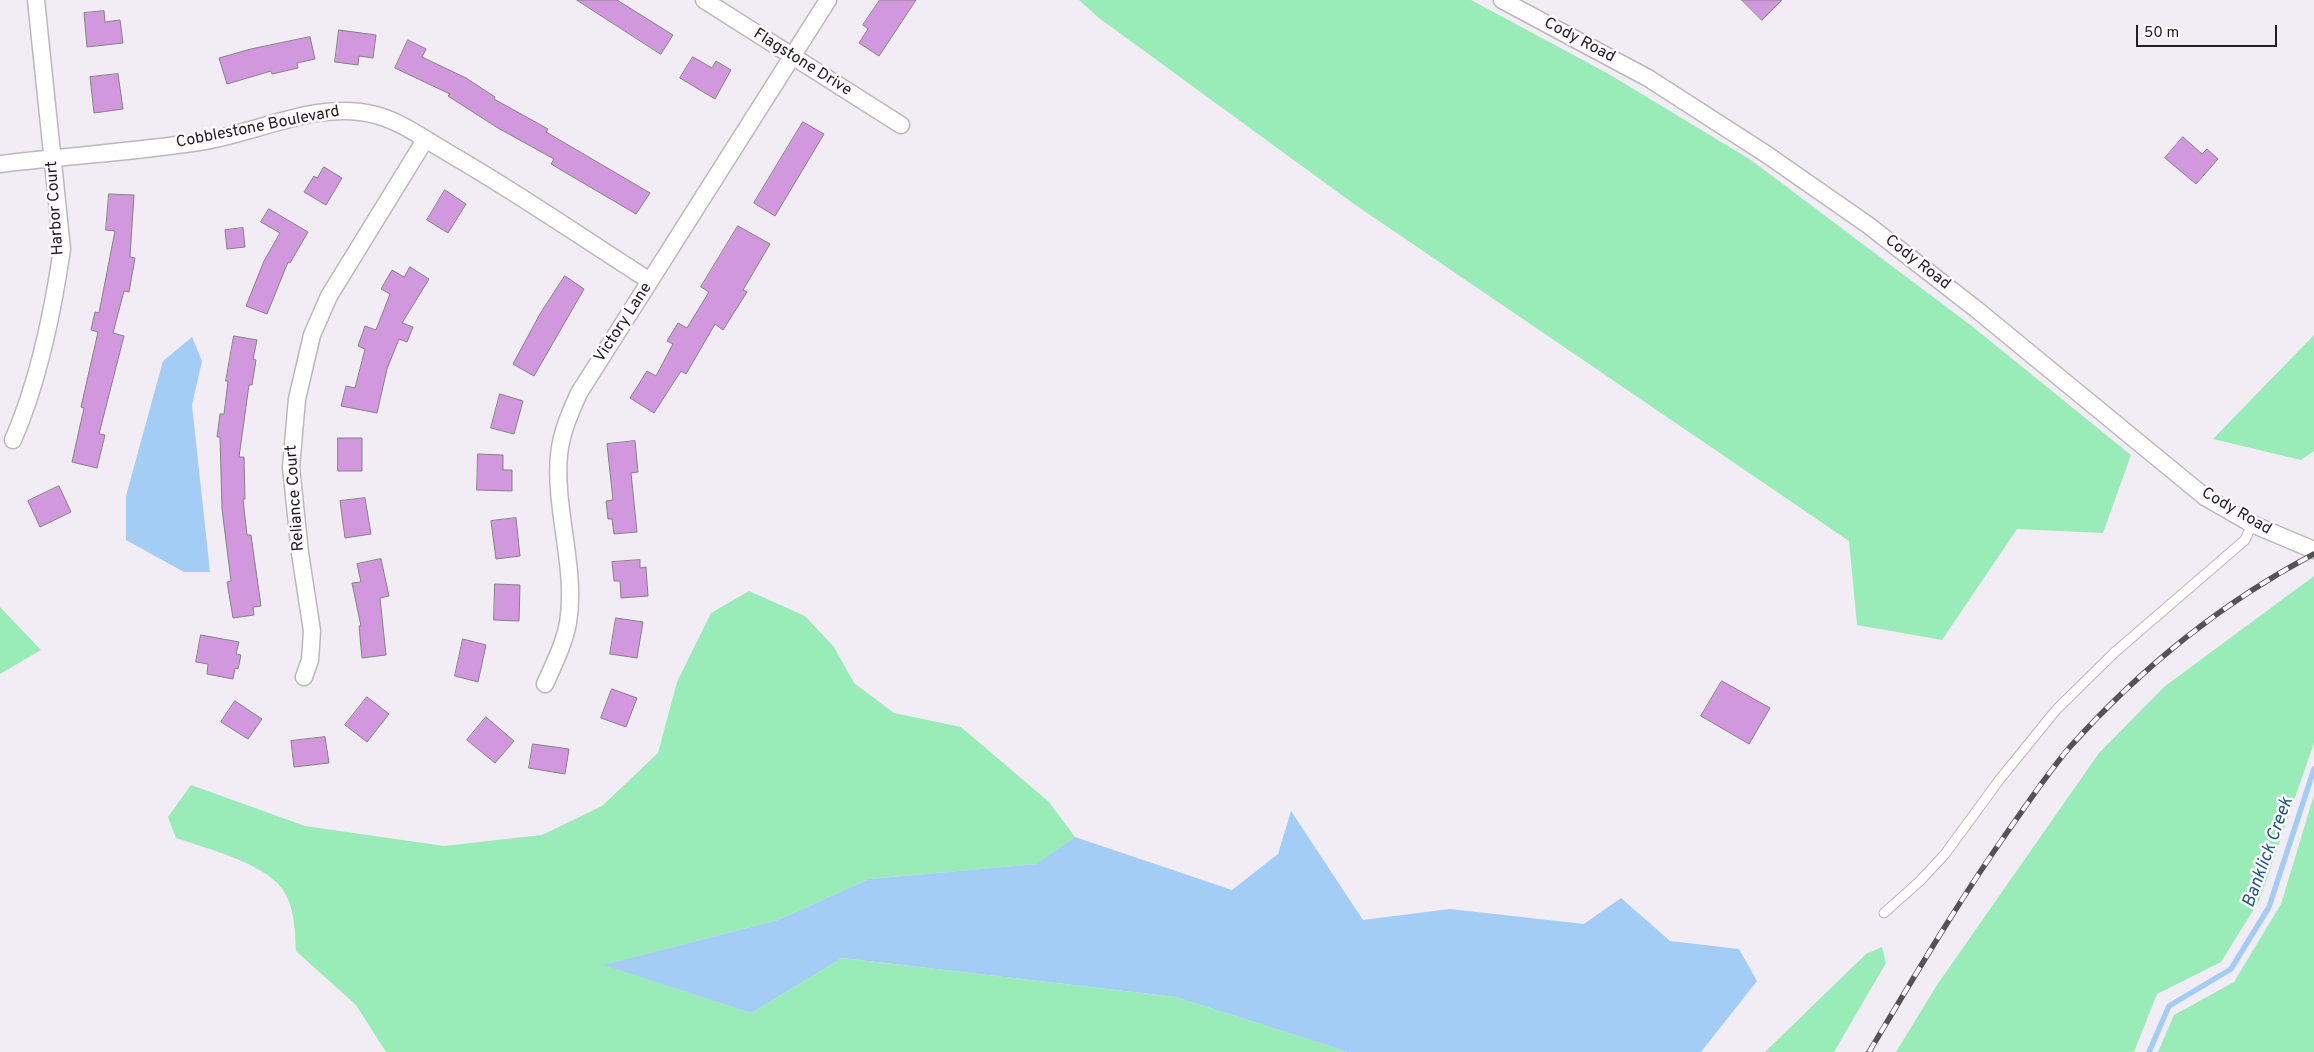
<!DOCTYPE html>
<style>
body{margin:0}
#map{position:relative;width:2314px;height:1052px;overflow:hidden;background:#f2ecf4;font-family:Overpass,sans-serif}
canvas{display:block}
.scale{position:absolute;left:2136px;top:25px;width:141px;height:22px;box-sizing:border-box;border:2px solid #222023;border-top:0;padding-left:6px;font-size:15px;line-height:18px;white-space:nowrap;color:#222023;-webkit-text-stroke:4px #fefbff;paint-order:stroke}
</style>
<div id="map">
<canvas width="2314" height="1052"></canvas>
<div class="scale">50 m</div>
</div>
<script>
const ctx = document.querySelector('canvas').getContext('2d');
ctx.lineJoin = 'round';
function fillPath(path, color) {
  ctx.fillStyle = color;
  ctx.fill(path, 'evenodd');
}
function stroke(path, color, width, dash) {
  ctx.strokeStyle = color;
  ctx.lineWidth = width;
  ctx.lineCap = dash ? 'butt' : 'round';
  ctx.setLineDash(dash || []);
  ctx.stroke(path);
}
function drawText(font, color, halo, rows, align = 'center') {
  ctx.font = font + ' Overpass,sans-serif';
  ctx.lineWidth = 5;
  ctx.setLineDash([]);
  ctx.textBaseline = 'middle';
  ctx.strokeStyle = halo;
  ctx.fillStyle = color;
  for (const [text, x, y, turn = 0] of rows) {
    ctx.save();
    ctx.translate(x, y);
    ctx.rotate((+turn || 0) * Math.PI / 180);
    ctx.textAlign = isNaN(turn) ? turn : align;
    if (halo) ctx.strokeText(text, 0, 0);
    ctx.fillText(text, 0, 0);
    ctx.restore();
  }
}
fillPath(new Path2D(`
 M1079,0h392l136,73 144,87 222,167 158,128 -28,78 -86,-4 -75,111 -85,-15 -8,-84 -495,-337 -255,-186z
 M2314,335v116l-13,9 -88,-21z
 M2314,576v167l-55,158 -38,61 -64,32 -23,58h-238l41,-67 162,-232 65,-66z
 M749,591l56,25 29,31 20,36 40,30 67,14 88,75 26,35 -37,27 -169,15 -91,41 -174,45 147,48 91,-55 334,39 172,55h-962l-30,-47 -60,-54c-1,-19 -1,-38 -10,-56 -15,-31 -79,-46 -110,-57l-8,-21 23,-32 114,41 139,20 98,-11 60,-29 56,-53 19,-71 34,-69z
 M0,607l41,43 -41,24z
 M2314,795v257h-156l16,-37 60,-33 47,-78z
 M1882,947l4,16 -52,89h-69l101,-98z`), '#99ebb8');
fillPath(new Path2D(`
 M192,337l10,24 -10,44 18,167h-26l-58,-32v-44l37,-135z
 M1291,811l72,109 87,-11 134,15 37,-26 49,43 69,8 18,32 -56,71h-353l-172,-55 -334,-39 -91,55 -148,-48 175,-45 91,-41 168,-15 38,-27 157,53 46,-36z`), '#a3cdf4');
stroke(new Path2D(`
 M2149,1052l20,-46 62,-37 38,-62 45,-138`), '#a3cdf4', 5.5);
const building = new Path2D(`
 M577,0h40l56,35 -12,19z
 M880,0h36l-37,56 -20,-13 9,-14 -5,-4z
 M1742,0h40l-20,20z
 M104,11l1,11 15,-2 3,23 -36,4 -3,-34z
 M339,30l37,5 -3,23 -14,-2 -1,9 -23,-3z
 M310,37l5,22 -18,4 1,5 -26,6 -1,-3 -44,13 -8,-26 32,-9z
 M408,40l18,9 -4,8 44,21 29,19 -1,2 54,30 -2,3 104,61 -14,21 -85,-50 3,-5 -56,-31 -50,-32 2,-2 -55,-26z
 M693,57l19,11 4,-7 15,9 -16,29 -35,-21z
 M118,74l5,35 -29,4 -4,-36z
 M803,122l21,12 -49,82 -21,-13z
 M2183,137l19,17 5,-5 11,10 -22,25 -31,-26z
 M324,167l18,11 -16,27 -22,-13 10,-16 3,2z
 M445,190l21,14 -18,29 -21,-13z
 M109,194l25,1 -4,62 5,1 -6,34 -5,-1 -11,42 11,3 -25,98 6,1 -8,33 -25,-6 12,-54 -3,-1 17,-75 -7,-2 4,-18 4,1 16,-82 -9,-1z
 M269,209l39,23 -18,31 -2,-1 -21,52 -21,-8 18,-45 16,-28 -19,-11z
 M738,226l32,18 -27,46 4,2 -24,38 -8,-6 -29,50 -5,-3 -27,42 -24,-15 17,-27 9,5 17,-32 -6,-3 11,-18 9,5 22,-36 -8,-5z
 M243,228l2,19 -18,2 -2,-19z
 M410,267l19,12 -27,44 11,4 -6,15 -8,-3 -12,30 -10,44 -36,-7 5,-20 9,2 10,-39 -7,-3 7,-20 11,4 14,-36 -9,-5 11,-19 12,7z
 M565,276l19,13 -50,87 -21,-12 27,-50z
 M234,336l23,4 -4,19 3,1 -4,25h-3l-10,72h5l1,42h-2l4,36h4l10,71 -8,1 1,8 -21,3 -6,-36 4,-1 -9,-72 -2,-72h-3l3,-23h4l4,-33h-2z
 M500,394l23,7 -9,33 -23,-6z
 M338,438h24v33h-24z
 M635,441l3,31 -7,1 6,59 -23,2 -2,-15h-4l-2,-18 7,-1 -6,-56z
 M478,454l25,1v15h9v21l-35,-1z
 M59,486l12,26 -31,15 -12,-26z
 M365,498l6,36 -26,4 -5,-37z
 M516,518l4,38 -24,3 -5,-38z
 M381,559l8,37 -9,2 6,57 -24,3 -3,-32h2l-9,-43 9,-1 -4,-18z
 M640,560v8l6,-1 2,29 -27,2 -1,-17h-6l-2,-19z
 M495,584l25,1 -1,36 -25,-1z
 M616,618l27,4 -6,36 -27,-4z
 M201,635l38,7 -3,12 5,1 -3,14 -3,-1 -2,11 -26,-5 1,-10 -12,-2z
 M463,639l23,6 -8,37 -23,-6z
 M1722,681l48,27 -21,36 -48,-28z
 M612,689l25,9 -11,29 -25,-9z
 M367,697l22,17 -22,28 -22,-17z
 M235,701l27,18 -14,20 -27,-17z
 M486,717l28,24 -19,22 -28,-23z
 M325,737l4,26 -35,4 -3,-26z
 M533,744l36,5 -4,25 -36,-6z`);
fillPath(building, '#d298de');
stroke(building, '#868087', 1);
const lane = new Path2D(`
 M1884,913l36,-32 25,-27 55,-75 56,-69 59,-58 130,-112 7,-16`);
const street = new Path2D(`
 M704,0l197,125
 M1502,0l146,78 118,76 102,71 108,84 229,188 47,27 62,26
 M0,164c66,-8 133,-12 199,-22 58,-8 118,-43 177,-27 26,7 50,25 74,39 68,39 134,85 200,127
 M13,440c25,-57 40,-129 49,-191l-26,-249
 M304,677l6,-17 2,-29 -12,-78 -9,-86 6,-68 15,-64 17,-39 96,-156
 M545,684c9,-20 19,-40 23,-61 9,-55 -14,-113 -9,-168 2,-22 11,-42 20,-62l249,-393`);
stroke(lane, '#bcb7bd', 11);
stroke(street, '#bcb7bd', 19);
stroke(lane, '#fff', 9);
stroke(street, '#fff', 16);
const rail = new Path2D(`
 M1869,1052c45,-75 89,-150 139,-221 20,-28 39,-57 61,-83 70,-78 152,-145 245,-194`);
stroke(rail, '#555256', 5.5);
stroke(rail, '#fefbff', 4, [11]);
drawText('16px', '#222023', '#fefbff', [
 ["Cody Road",1579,41,28],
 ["Flagstone Drive",802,63,32],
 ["Cobblestone Boulevard",258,128,-11],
 ["Harbor Court",56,208,-94],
 ["Cody Road",1917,263,38],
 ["Victory Lane",624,323,-57],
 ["Reliance Court",296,498,-94],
 ["Cody Road",2236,512,30]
]);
drawText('italic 18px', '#245781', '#fefbff', [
 ["Banklick Creek",2269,853,-70]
]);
</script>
